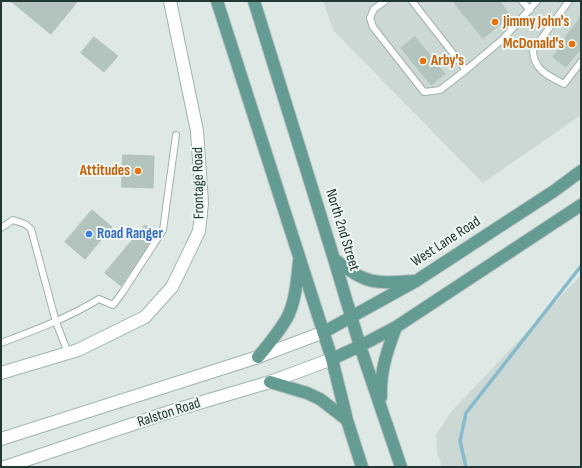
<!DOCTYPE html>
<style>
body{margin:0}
#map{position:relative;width:582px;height:468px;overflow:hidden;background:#dee9e5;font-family:"Sofia Sans Condensed",sans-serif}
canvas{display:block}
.frame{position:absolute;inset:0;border:2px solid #203733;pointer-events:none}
</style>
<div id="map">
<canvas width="582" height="468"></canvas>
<div class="frame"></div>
</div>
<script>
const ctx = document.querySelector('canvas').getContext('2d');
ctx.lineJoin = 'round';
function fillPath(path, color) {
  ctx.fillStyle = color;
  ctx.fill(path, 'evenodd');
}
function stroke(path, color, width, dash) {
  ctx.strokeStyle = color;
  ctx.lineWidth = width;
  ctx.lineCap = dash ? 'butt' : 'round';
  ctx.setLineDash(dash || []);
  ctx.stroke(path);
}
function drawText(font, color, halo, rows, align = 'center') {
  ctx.font = font + ' "Sofia Sans Condensed",sans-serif';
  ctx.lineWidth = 4;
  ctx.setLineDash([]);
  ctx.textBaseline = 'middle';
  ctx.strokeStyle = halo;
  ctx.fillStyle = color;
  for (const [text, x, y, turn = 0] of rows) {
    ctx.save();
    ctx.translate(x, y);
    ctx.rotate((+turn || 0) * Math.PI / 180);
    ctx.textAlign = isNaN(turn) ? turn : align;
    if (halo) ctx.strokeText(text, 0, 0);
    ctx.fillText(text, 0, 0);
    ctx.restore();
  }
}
fillPath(new Path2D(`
 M323,1h258v114l-98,68 -150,-153z
 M581,275v192h-139l-5,-15 -1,-17 14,-22z`), '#ccd8d4');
stroke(new Path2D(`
 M466,467l-6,-26 6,-28 115,-147`), '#87bacc', 3.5);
const building = new Path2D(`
 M11,1h67l-27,33z
 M453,1h46l12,15 -28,22z
 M581,17v31l-15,19 -13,-10 13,-17 -1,-2z
 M94,37l24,19 -14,16 -23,-19z
 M415,37l30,37 -14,11 -30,-37z
 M123,155l31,1 -1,32 -31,-1z
 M92,210l20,17 -27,32 -20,-17z
 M145,225l11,8 -35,53 -16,-13z`);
fillPath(building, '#b3c3be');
stroke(building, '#b0c2bc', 1);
const lane = new Path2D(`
 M385,1l-11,8 -4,9 3,9 51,65 16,-2 26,-20 37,-31 34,-38
 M412,1l54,69
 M522,1l8,9
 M569,1l-36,49c0,19 15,26 31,34l17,-22
 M1,228l12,-8 12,4 6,5 25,93 12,31
 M1,343c34,-13 67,-25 98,-44l14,6 9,-12 41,-63 13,-95`);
const secondary = new Path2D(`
 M1,373l77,-23 67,-33 27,-30 19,-39 8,-17 3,-28 -5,-72 -27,-130
 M1,439l257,-82 66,-25
 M5,467l170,-57 95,-28 62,-23`);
const primary = new Path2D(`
 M217,1l115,358 15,61 15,47
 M254,1l80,258 26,87 41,121
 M334,259c10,7 20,16 32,20 14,5 32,3 47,2
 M324,332l92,-51 138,-90 27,-20
 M258,357c11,-13 22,-26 30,-41 8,-17 9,-37 11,-55
 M332,359l28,-13 36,-19 185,-122
 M270,382l37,11 13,6 27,21
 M381,397c-1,-26 6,-46 15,-70`);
stroke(lane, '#a1b0ac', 8);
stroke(secondary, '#9db4ae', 14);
stroke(primary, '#bcc3c2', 14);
stroke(lane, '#fff', 6);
stroke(secondary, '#fff', 12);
stroke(primary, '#649c94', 12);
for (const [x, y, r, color] of [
 [495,22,4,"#e8710a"],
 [572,44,4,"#e8710a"],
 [423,61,4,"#e8710a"],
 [138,171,4,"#e8710a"],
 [89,234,4,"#3f7fe0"]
]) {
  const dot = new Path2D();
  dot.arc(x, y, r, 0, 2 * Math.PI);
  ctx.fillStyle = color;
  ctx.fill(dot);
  stroke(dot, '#eef6f2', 1.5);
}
drawText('bold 15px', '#c56008', '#eef6f2', [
 ["Jimmy John's",503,22],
 ["McDonald's",564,44,"right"],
 ["Arby's",431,61],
 ["Attitudes",130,171,"right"]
], 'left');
drawText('15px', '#203733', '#eef6f2', [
 ["Frontage Road",199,183,-91],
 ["North 2nd Street",342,230,73],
 ["West Lane Road",446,242,-33],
 ["Ralston Road",169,413,-18]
]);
drawText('bold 15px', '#366cbe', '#eef6f2', [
 ["Road Ranger",97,234]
], 'left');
</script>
